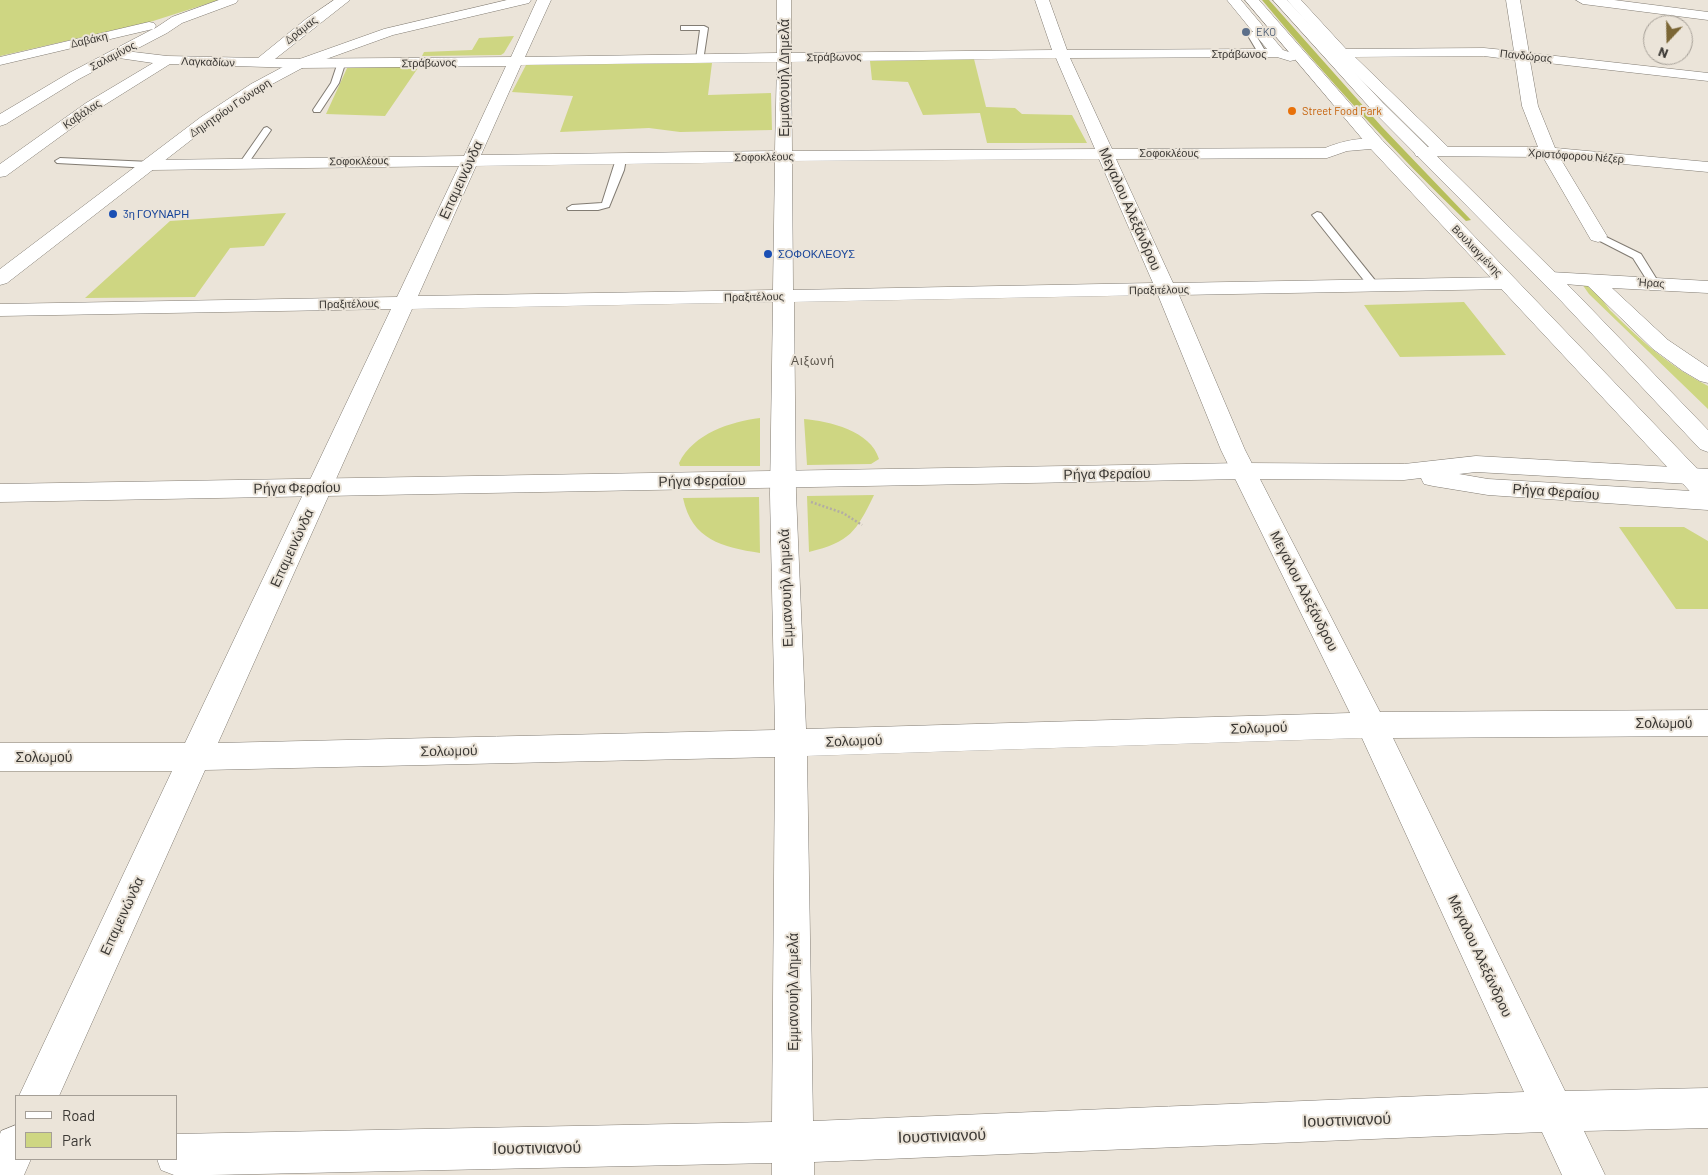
<!DOCTYPE html>
<meta charset="utf-8">
<style>
body{margin:0}
#map{position:relative;width:1708px;height:1175px;overflow:hidden;background:#ebe4d9;font-family:Barlow,sans-serif}
canvas{display:block}
.legend{position:absolute;left:15px;top:1095px;width:162px;height:65px;box-sizing:border-box;background:#ebe4d9;border:1px solid #a59f97;margin:0;padding:6px 9px;list-style:none;font-size:15px;color:#3b3834}
.legend li{display:flex;align-items:center;gap:10px;height:25px}
.legend b{width:25px;border:1px solid #a59f97}
.north{position:absolute;left:1643px;top:15px;width:50px;height:50px;box-sizing:border-box;background:#ebe4d9;border:1px solid #a59f97;border-radius:50%;rotate:201deg;font-size:14px;font-weight:700;line-height:20px;text-align:center;color:#3b3834}
.north::after{content:'';display:block;margin:auto;width:18px;height:22px;background:#7b6635;clip-path:polygon(50% 0,100% 100%,50% 72%,0 100%)}
</style>
<div id="map">
<canvas width="1708" height="1175"></canvas>
<ul class="legend">
<li><b style="height:6px;background:#fff"></b>Road</li>
<li><b style="height:14px;background:#ced682"></b>Park</li>
</ul>
<div class="north">N</div>
</div>
<script>
const ctx = document.querySelector('canvas').getContext('2d');
ctx.lineJoin = 'round';
function fillPath(path, color) {
  ctx.fillStyle = color;
  ctx.fill(path, 'evenodd');
}
function stroke(path, color, width, dash) {
  ctx.strokeStyle = color;
  ctx.lineWidth = width;
  ctx.lineCap = dash ? 'butt' : 'round';
  ctx.setLineDash(dash || []);
  ctx.stroke(path);
}
function drawText(font, color, halo, rows, align = 'center') {
  ctx.font = font + ' Barlow,sans-serif';
  ctx.lineWidth = 4;
  ctx.setLineDash([]);
  ctx.textBaseline = 'middle';
  ctx.strokeStyle = halo;
  ctx.fillStyle = color;
  for (const [text, x, y, turn = 0] of rows) {
    ctx.save();
    ctx.translate(x, y);
    ctx.rotate((+turn || 0) * Math.PI / 180);
    ctx.textAlign = isNaN(turn) ? turn : align;
    if (halo) ctx.strokeText(text, 0, 0);
    ctx.fillText(text, 0, 0);
    ctx.restore();
  }
}
fillPath(new Path2D(`
 M0,0h219l-69,22 -150,34z
 M514,36l-10,17 -3,2 -79,1 2,-4 48,-2 7,-12z
 M974,59l12,48 29,1 7,6 50,1 15,28h-100l-7,-30 -57,2 -15,-33 -36,-2 -2,-19z
 M712,63l-4,32 63,-2 1,37 -92,2 -31,-4 -89,4 13,-36 -61,-4 14,-27z
 M420,65l-35,51 -59,-2 22,-48z
 M286,213l-22,33 -34,2 -35,49 -110,1 85,-77z
 M1582,284c13,1 22,20 30,28 29,29 60,56 96,74v23l-119,-115z
 M1464,302l42,53 -106,2 -36,-52z
 M760,418v48h-80l-1,-3c15,-30 51,-41 81,-45z
 M804,419c25,2 67,12 75,40l-8,5 -64,1z
 M874,495c-18,37 -24,47 -65,57l-2,-56z
 M759,497l1,56c-38,-6 -68,-13 -77,-55z
 M1619,527h65l24,14v68h-32z`), '#ced682');
fillPath(new Path2D(`
 M1262,0h7l113,127 89,93 -5,1c-72,-69 -140,-144 -204,-221z`), '#b7bf5c');
const lane = new Path2D(`
 M681,26h23l4,2 -5,33 -7,-2 4,-29h-19z
 M1248,32h6l13,22 -1,2h-6l-13,-22z
 M338,62l7,2 -6,19 -19,29h-6l-1,-2 18,-27z
 M267,127l4,3 -24,35h-6v-4l23,-33z
 M621,156l5,3 -2,11 -15,37 -11,3h-30l-1,-2 5,-3 30,-2 14,-44z
 M60,158l91,4 5,3 -5,3 -94,-5 -2,-2z
 M1317,212l4,1 57,71 1,2 -1,2h-8l-58,-73z
 M1598,233l43,21 18,29 -1,2h-8l-17,-27 -39,-20 -1,-2 1,-2z`);
const street = new Path2D(`
 M334,0h16l-75,59 236,-2 26,-57h14l-26,57 252,-4v-53h14v53l261,-3 -17,-50h14l18,50 200,-1 -40,-49h14l42,50 12,4 2,3 -2,3 -5,1 -13,-4 -207,1 42,91 213,-1c17,-7 39,-12 57,-8l2,4 -2,4 -35,3 -20,7 -211,1 57,124 335,-6 7,2 3,4 -3,4 -7,2 -329,6 66,155 135,262 328,-2v26l-315,2 172,353 143,-3v40l-124,3 21,44h-43l-20,-43 -728,30v13h-42v-12l-561,12h-37l-13,-5 -4,-11h19v-25l596,-12 3,-365 -570,13 -146,326h-40l153,-325h-172v-28h185l206,-434 -391,7v-12l397,-7 62,-131 -308,4 -6,-1 -3,-4 3,-4 6,-1 313,-4 42,-90 -207,2 -129,-4 -72,45 -92,67 -6,1v-13l86,-61 67,-40 -41,-6 -2,-3 2,-3 5,-1 50,6 91,2 48,-39zM1056,58l39,91 -303,2 -1,-89zM777,62l-2,89 -294,4 40,-90zM1099,159l54,124 -360,7 -1,-129zM775,162l-2,128 -355,6 58,-130zM1158,295l63,155 129,263 -544,16 -10,-235 -2,-192zM773,302l-3,192 5,236 -557,13 194,-434zM1362,738l162,354 -711,29 -6,-365z
 M1287,0h14l45,49 138,-1 30,3 -8,-51h14l9,53 179,20v8l-178,-20 8,45 17,42 153,14v10l-148,-14 47,78 -2,4 -7,2 -7,-2 -48,-83 -127,-1 -2,-4 2,-4 13,-1 -92,-91zM1484,56l31,4 7,46 16,41h-90l-93,-90z
 M1576,0h38l94,12v8l-125,-16z
 M1550,272l158,9v12l-96,-5 56,52 40,27v16l-8,-2 -17,-10 -30,-22 -65,-63 -45,-4 -3,-4 3,-4z
 M16,1125v34h15l-7,16h-24v-41l1,-3z`);
const secondary = new Path2D(`
 M219,0h19l-2,3 -54,20 -15,10 -88,46 -73,45 -6,2v-12l69,-41 84,-44 -153,36v-8l149,-35 5,1 2,3 -2,3 18,-12z
 M507,0h24l-2,3 -136,32 -89,32 -43,23 -48,33 -206,160 -7,2v-16l201,-152 50,-33 43,-23 90,-32z
 M1476,456l232,13v16l-232,-13 -17,2 29,5 220,13v18l-220,-15 -55,-9 -9,-2 -3,-6 -17,2 -160,-1 -1244,23v-18l1244,-21 160,1z`);
const primary = new Path2D(`
 M1245,0h14l123,140 326,340v24l-9,-3 -329,-353z
 M1273,0h14l96,103 193,190 132,137v22l-8,-3 -138,-147 -190,-192z`);
stroke(lane, '#827c73', 2);
stroke(street, '#827c73', 1);
stroke(secondary, '#827c73', 1);
stroke(primary, '#827c73', 1);
stroke(new Path2D(`
 M811,502l32,11 19,12`), '#b3ada4', 2.5, [2, 2]);
fillPath(lane, '#fff');
fillPath(street, '#fff');
fillPath(secondary, '#fff');
fillPath(primary, '#fff');
for (const [x, y, r, color] of [
 [1246,32,5,"#5c6f8a"],
 [1292,111,5,"#e8710a"],
 [113,214,5,"#1a4fb4"],
 [768,254,5,"#1a4fb4"]
]) {
  const dot = new Path2D();
  dot.arc(x, y, r, 0, 2 * Math.PI);
  ctx.fillStyle = color;
  ctx.fill(dot);
  stroke(dot, '#ebe4d9', 2);
}
drawText('11px', '#3b3834', '#ebe4d9', [
 ["Δράμας",301,30,-38],
 ["Δαβάκη",89,40,-13],
 ["Στράβωνος",1239,54],
 ["Σαλαμίνος",113,56,-28],
 ["Πανδώρας",1526,56,6],
 ["Στράβωνος",834,57,-1],
 ["Λαγκαδίων",208,62,2],
 ["Στράβωνος",429,63,-1],
 ["Δημητρίου Γούναρη",230,108,-34],
 ["Καβάλας",82,114,-34],
 ["Σοφοκλέους",1169,153],
 ["Χριστόφορου Νέζερ",1576,156,4],
 ["Σοφοκλέους",764,157,-1],
 ["Σοφοκλέους",359,161,-1],
 ["Βουλιαγμένης",1477,251,46],
 ["Ήρας",1651,283,4],
 ["Πραξιτέλους",1159,290,-1],
 ["Πραξιτέλους",754,297,-1],
 ["Πραξιτέλους",349,304,-1]
]);
drawText('11px', '#4e5e75', '#ebe4d9', [
 ["EKO",1256,32]
], 'left');
drawText('11px', '#c56008', '#ebe4d9', [
 ["Street Food Park",1302,111]
], 'left');
drawText('11px', '#164399', '#ebe4d9', [
 ["3η ΓΟΥΝΑΡΗ",123,214],
 ["ΣΟΦΟΚΛΕΟΥΣ",778,254]
], 'left');
ctx.letterSpacing = '1px';
drawText('12px', '#59534a', '#ebe4d9', [
 ["Αιξωνή",813,361]
]);
ctx.letterSpacing = '0px';
drawText('14px', '#3b3834', '#ebe4d9', [
 ["Εμμανουήλ Δημελά",784,78,-90],
 ["Επαμεινώνδα",461,180,-65],
 ["Μεγαλου Αλεξάνδρου",1130,209,66],
 ["Ρήγα Φεραίου",1107,474,-1],
 ["Ρήγα Φεραίου",702,481,-1],
 ["Ρήγα Φεραίου",297,488,-1],
 ["Ρήγα Φεραίου",1556,492,4],
 ["Επαμεινώνδα",292,548,-65],
 ["Εμμανουήλ Δημελά",786,588,-92],
 ["Μεγαλου Αλεξάνδρου",1304,591,63],
 ["Σολωμού",1664,723],
 ["Σολωμού",1259,728,-2],
 ["Σολωμού",854,741,-2],
 ["Σολωμού",449,751,-1],
 ["Σολωμού",44,757],
 ["Επαμεινώνδα",122,916,-65],
 ["Μεγαλου Αλεξάνδρου",1480,956,65],
 ["Εμμανουήλ Δημελά",793,992,-90]
]);
drawText('16px', '#3b3834', '#ebe4d9', [
 ["Ιουστινιανού",1347,1120,-2],
 ["Ιουστινιανού",942,1136,-2],
 ["Ιουστινιανού",537,1148,-1]
]);
</script>
